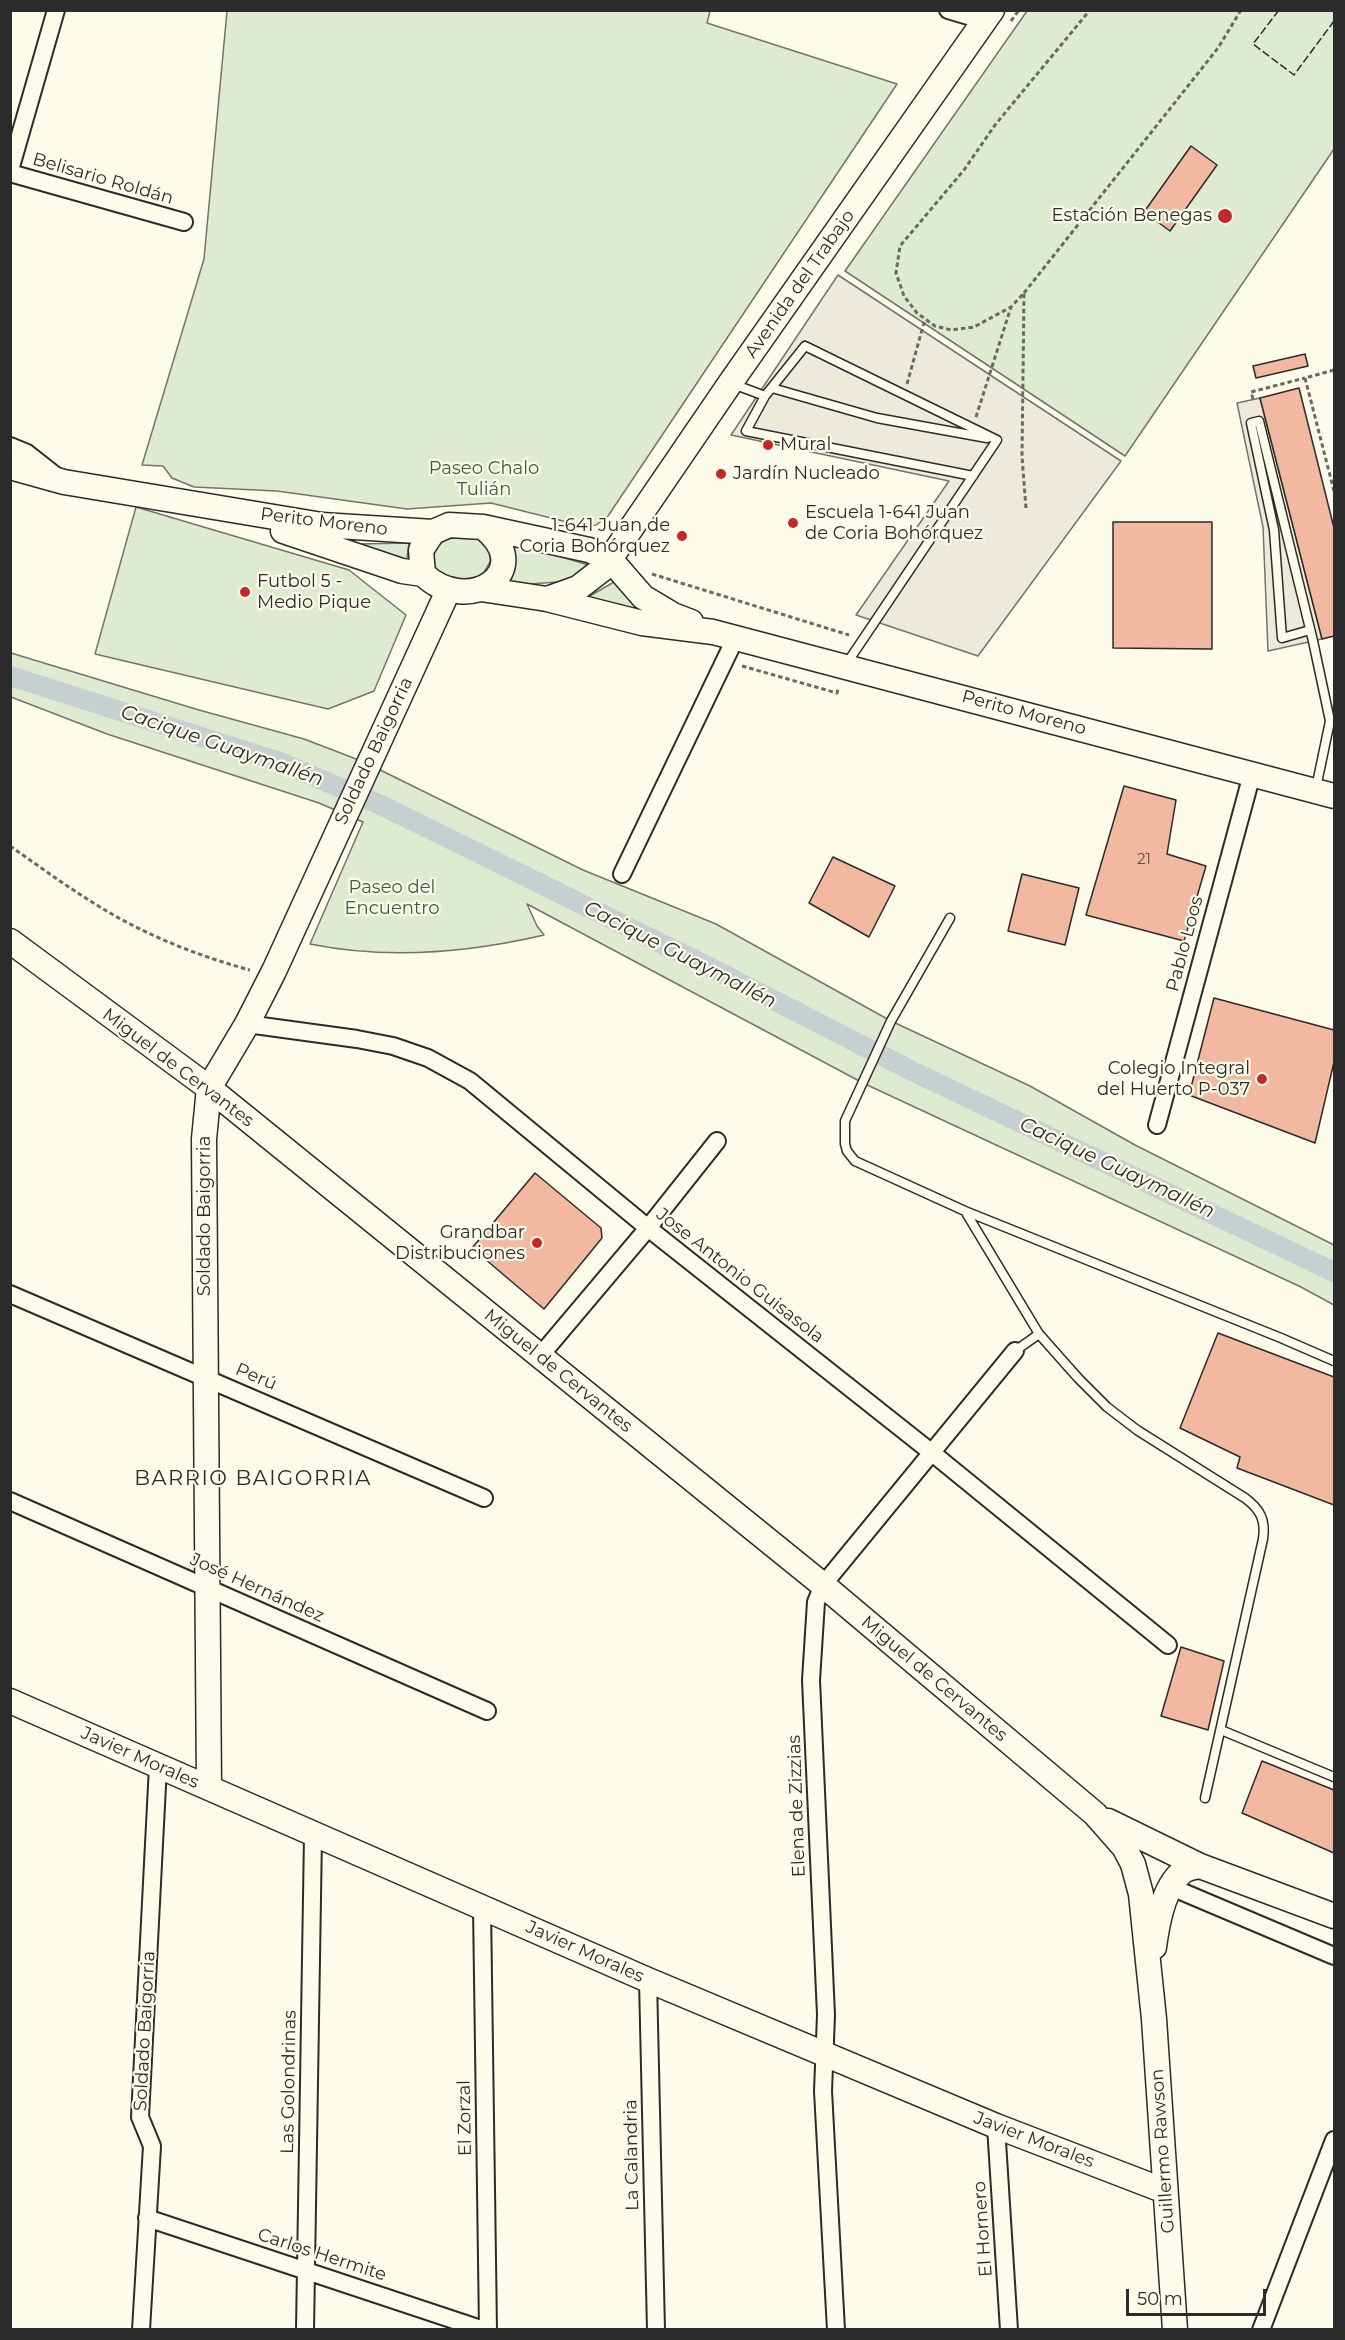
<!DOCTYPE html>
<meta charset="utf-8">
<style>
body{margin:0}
#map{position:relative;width:1345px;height:2340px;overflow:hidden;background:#fdfbea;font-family:Montserrat,sans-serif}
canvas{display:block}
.frame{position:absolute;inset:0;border:12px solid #2b2b2b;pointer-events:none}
.scale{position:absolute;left:1126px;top:2289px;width:140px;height:27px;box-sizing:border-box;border:3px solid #2b2b2b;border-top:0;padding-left:8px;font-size:18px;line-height:21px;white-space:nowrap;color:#2b2b2b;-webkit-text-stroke:4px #fdfbea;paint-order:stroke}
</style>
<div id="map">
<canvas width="1345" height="2340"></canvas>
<div class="frame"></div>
<div class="scale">50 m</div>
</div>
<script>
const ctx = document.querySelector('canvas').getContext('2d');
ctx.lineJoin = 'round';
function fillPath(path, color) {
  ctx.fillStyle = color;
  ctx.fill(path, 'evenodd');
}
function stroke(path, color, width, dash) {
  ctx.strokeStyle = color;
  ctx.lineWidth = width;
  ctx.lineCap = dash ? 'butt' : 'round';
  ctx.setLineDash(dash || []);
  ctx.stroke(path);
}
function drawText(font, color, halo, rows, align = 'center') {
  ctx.font = font + ' Montserrat,sans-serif';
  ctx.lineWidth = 4.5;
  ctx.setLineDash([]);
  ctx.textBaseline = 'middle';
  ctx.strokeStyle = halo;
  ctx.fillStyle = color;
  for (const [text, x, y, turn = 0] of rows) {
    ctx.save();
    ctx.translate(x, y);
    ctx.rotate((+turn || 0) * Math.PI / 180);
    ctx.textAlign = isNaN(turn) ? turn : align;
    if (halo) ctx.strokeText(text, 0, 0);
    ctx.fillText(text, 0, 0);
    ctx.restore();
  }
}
const green = new Path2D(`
 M227,11h483l-3,12 190,61 -289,432 -12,9 -13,1 -92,-23 -84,6 -130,-18 -83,-4 -22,-9 -9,-12 -21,-1 62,-206z
 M1027,11h307v138l-209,307 -280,-185z
 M136,507l213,63 57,45 -32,76 -46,18 -233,-55z
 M471,535l14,7 6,12 -1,8 -7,12 -3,3 -23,4 -20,-9c-11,-31 10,-34 34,-37z
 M512,542l83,25 -25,14 -66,5 10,-28z
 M409,543l-3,23 -48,-22z
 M614,582l31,28 -2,4 -55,-17z
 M11,653l188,57 105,29 60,23 219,108 133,54 175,97 139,65 105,59 199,100v60l-33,-18 -438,-204 -336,-179 10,22 7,9c-77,18 -155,25 -234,9l53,-122 -44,-19 -212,-69 -96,-37z`);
fillPath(green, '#deebd1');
stroke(green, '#74746e', 1.5);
const parking = new Path2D(`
 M838,275l283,186 -143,195 -122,-41 93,-134 -218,-46z
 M1260,398l62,241 -54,12 -5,-124 -26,-124z`);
fillPath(parking, '#eceadb');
stroke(parking, '#74746e', 1.5);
stroke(new Path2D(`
 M10,676l270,86 103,44 328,162 203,104 420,200`), '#c7d0d0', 20);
const building = new Path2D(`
 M1191,146l26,19 -47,66 -26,-19z
 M1305,354l3,12 -52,12 -3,-12z
 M1299,388l35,140v108l-12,3 -62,-241z
 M1113,522h99v127l-99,-1z
 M1124,786l52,14 -9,54 39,12 -22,75 -98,-26z
 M833,857l62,29 -26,51 -60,-34z
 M1022,874l57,14 -14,57 -57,-14z
 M1214,998l120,32v32l-19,81 -126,-48z
 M535,1173l66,55 1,10 -58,71 -72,-61z
 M1218,1333l116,44v128l-97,-37 3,-11 -60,-29z
 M1181,1647l43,14 -16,69 -47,-14z
 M1262,1761l72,29v63l-92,-40z`);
fillPath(building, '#f2b8a0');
stroke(building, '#2b2b2b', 1.5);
const lane = new Path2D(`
 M733,384l32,12 40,-50 192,94 -152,226
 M772,388l105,30 110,20
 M765,396l-19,35 227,45
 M1310,630l-28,8 -8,-108 -23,-107 8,-2 54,220 17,80 -14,67
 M950,918l-59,103 -46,100v23l2,7 8,10 110,50 316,127 53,23
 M965,1211l74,123 39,44 29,29 30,23 108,68c15,11 21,22 18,41l-58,259
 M1015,1351l24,-17
 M1221,1730l113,47`);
const street = new Path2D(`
 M948,10l37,11
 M10,170l46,-160
 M10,173l174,49
 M10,446l17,7 28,22
 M622,874l114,-237
 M247,1024l110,15 36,7 35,12 42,23 178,147 283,224 237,193
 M1157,1125l95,-351
 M10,1294l474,204
 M540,1356l108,-128 69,-87
 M10,1501l477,210
 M1171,1887l163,69
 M482,1907l6,423
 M648,1980l8,350
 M996,2126l13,204
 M147,2218l337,112
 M141,2330l11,-184 -12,-29 18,-351
 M305,2330l8,-495
 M836,2330l-13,-239 3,-76 -15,-335 5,-78 7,-17 192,-234
 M1261,2330l73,-190`);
const secondary = new Path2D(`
 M10,467l54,15 258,43 111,7
 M483,527c55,43 -14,91 -60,47l-2,-24 12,-18 16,-7 34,2 106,23 21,9 33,38 30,18 18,7
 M283,531l119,40 21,3
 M481,589l66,10 95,24 71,9 621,164
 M547,599l31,-11 26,-20 127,-186 261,-372
 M10,941l199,147 614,497 272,229 29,33 9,17 8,30 13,125 21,311
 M10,1701l638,279 348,146 169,65
 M209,1788l-5,-649 5,-51 38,-64 27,-53 174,-380
 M1108,1821l92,45 134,50
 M1154,1947c3,-23 9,-59 28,-75 5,-4 12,-5 18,-6`);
stroke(lane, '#2b2b2b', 11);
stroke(street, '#2b2b2b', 20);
stroke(secondary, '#2b2b2b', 27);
stroke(new Path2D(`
 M1011,21l8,-11
 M1024,293l194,-245 23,-38
 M1334,370l-29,8 29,113
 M907,384l18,-65
 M1253,399l-2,-7 54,-14
 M976,417l35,-110
 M1026,508l-4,-51 2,-164 -13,14 -37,20 -23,3 -16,-4 -18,-13 -13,-17 -8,-23 4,-27 64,-76 31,-45 95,-115
 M652,574l197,61
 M742,666l95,27 1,-5
 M10,846c43,30 86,62 132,84 35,17 71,30 108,40`), '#6a6964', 3, [4.5, 3]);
stroke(lane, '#fdfbea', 8);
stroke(street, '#fdfbea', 16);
stroke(secondary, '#fdfbea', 24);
stroke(new Path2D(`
 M1279,10l-26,34 41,31 40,-54`), '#2b2b2b', 1.5, [8, 3]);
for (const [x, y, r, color] of [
 [1225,216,8,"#c62828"],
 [768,445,6,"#c62828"],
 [721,474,6,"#c62828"],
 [793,523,6,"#c62828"],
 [682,536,6,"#c62828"],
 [245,592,6,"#c62828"],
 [1262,1079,6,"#c62828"],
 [537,1243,6,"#c62828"]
]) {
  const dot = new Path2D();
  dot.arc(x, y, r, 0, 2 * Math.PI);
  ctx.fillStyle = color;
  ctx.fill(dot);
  stroke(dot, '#fdfbea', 2);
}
drawText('15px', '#5d4e48', null, [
 ["21",1144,860]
]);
drawText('18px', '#2b2b2b', '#fdfbea', [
 ["Belisario Roldán",103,179,16],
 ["Avenida del Trabajo",800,284,-55],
 ["Perito Moreno",324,522,7],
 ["Perito Moreno",1024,713,15],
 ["Soldado Baigorria",374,751,-65],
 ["Pablo Loos",1185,944,-75],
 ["Miguel de Cervantes",178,1068,37],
 ["Soldado Baigorria",205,1216,-90],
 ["Jose Antonio Guisasola",740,1276,38],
 ["Miguel de Cervantes",558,1371,39],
 ["Perú",256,1377,23],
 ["José Hernández",257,1588,24],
 ["Miguel de Cervantes",934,1679,40],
 ["Javier Morales",140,1758,24],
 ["Elena de Zizzias",797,1806,-92],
 ["Javier Morales",585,1952,24],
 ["Soldado Baigorria",145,2031,-87],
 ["Las Golondrinas",289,2082,-89],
 ["El Zorzal",465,2118,-91],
 ["Javier Morales",1034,2140,21],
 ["Guillermo Rawson",1163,2151,-94],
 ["La Calandria",632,2155,-91],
 ["El Hornero",983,2229,-94],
 ["Carlos Hermite",322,2255,18]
]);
drawText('18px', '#2b2b2b', '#fdfbea', [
 ["Estación Benegas",1212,216],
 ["Mural",780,445,"left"],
 ["Jardín Nucleado",733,474,"left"],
 ["Escuela 1-641 Juan",805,513,"left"],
 ["de Coria Bohórquez",805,534,"left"],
 ["1-641 Juan de",670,526],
 ["Coria Bohórquez",670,547],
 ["Futbol 5 -",257,582,"left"],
 ["Medio Pique",257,603,"left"],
 ["Colegio Integral",1250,1069],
 ["del Huerto P-037",1250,1090],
 ["Grandbar",525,1233],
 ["Distribuciones",525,1254]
], 'right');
drawText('18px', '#34623c', '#fdfbea', [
 ["Paseo Chalo",484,469],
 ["Tulián",484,490],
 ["Paseo del",392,888],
 ["Encuentro",392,909]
]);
drawText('italic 20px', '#2b2b2b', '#fdfbea', [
 ["Cacique Guaymallén",222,746,19],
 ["Cacique Guaymallén",680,955,27],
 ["Cacique Guaymallén",1117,1168,25]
]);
ctx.letterSpacing = '1.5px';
drawText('21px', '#2b2b2b', '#fdfbea', [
 ["BARRIO BAIGORRIA",253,1479]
]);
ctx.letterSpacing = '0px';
</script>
